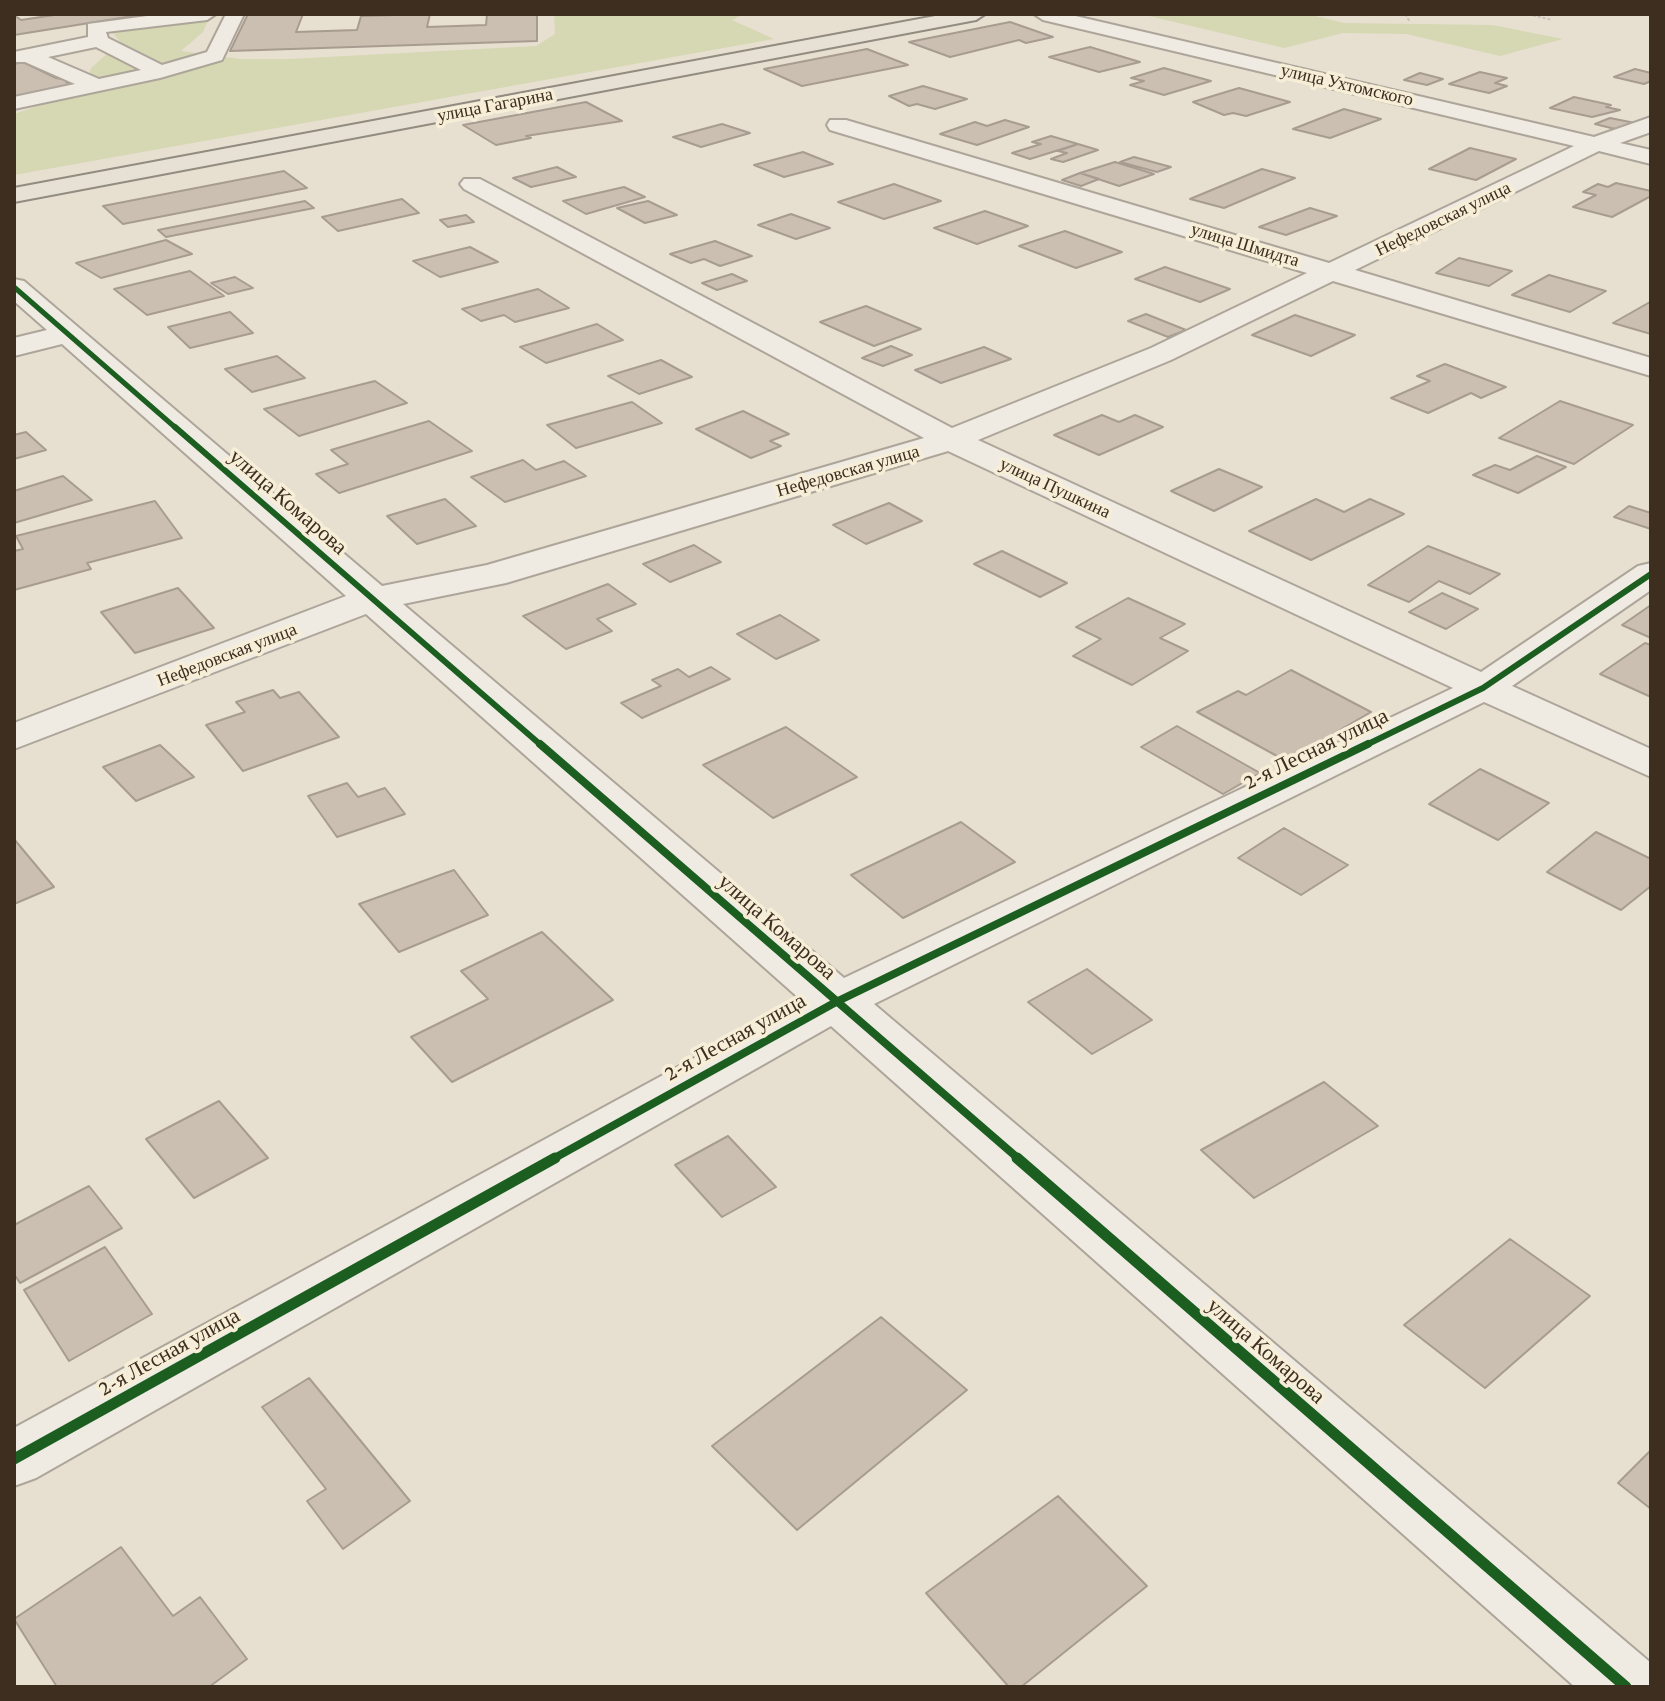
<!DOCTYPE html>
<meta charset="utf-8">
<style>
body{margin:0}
#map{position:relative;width:1665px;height:1701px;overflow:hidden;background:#e7e0d1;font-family:"Crimson Pro",serif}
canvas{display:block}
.frame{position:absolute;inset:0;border:16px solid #3d2e20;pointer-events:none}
</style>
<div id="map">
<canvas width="1665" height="1701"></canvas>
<div class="frame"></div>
</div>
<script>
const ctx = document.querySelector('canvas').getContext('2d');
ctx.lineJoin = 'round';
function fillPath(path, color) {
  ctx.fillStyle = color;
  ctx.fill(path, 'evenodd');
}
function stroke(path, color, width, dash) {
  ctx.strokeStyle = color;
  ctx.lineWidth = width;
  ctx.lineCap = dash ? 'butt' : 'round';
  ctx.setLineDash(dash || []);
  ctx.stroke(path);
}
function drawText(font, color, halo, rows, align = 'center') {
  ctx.font = font + ' "Crimson Pro",serif';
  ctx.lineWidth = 7;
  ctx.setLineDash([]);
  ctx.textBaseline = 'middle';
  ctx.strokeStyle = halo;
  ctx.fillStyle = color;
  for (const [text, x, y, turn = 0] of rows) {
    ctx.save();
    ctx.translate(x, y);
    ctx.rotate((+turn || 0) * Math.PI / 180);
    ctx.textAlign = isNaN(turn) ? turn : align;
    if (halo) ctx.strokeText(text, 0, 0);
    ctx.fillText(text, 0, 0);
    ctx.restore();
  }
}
fillPath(new Path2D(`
 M554,14h190l-12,6 42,19 -760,136v-61l71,-24 6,-22 29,-26 -8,-10c17,-16 73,-11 96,-11l-5,11 -22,19 60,8h47l248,-13 19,-12z
 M1160,14h147l37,9 149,2 70,14 -63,17 -94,-22 -63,-1 -59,15 -135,-32z`), '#d6d7b3');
const building = new Path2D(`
 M61,14h85l-132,21v-20l7,5z
 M248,14h55l-7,18 61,-2 4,-14 69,-2 -3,13 59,-2 1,-11h50v27l-307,10z
 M1010,22l43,15 -27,6 -7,-3 -69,17 -41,-15z
 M1090,47l50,15 -41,10 -50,-15z
 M867,49l41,16 -106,21 -38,-17z
 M23,62l33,16 17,3 -7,1 10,5 -62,12v-35z
 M1164,68l47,13 -47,14 -34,-10 14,-4 -13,-3z
 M1635,69l16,4v8l-7,3 -30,-7z
 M1480,72l27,6 -12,5 12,3 -18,7 -40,-9z
 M1420,73l23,6 -16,6 -23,-5z
 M923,86l44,13 -32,10 -18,-5 -8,2 -20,-10z
 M1239,88l51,14 -44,14 -13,-3 -9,2 -31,-13z
 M1574,97l37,8 -5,2 14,3 -28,7 -42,-9z
 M586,102l36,19 -96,15 5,2 -35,7 -33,-20z
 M1344,109l37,10 -51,19 -37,-9z
 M1610,118l25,5 -16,7 -24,-6z
 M1005,120l24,7 -52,18 -37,-11 35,-12 12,4z
 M722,124l28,9 -49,14 -28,-10z
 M1051,136l27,8 -48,15 -18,-6 29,-9 -9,-2z
 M1078,144l20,6 -35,12 -12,-3 16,-6 -9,-2z
 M1470,148l46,11 -40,21 -47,-11z
 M803,152l30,12 -49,13 -30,-12z
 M1134,157l37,10 -14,5 -37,-10z
 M1115,162l39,12 -35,12 -39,-13z
 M557,167l19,10 -45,10 -18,-9z
 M1262,169l33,9 -71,30 -34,-9z
 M284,171l23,17 -184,36 -20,-18z
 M1080,173l19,6 -18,7 -19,-6z
 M1616,183l35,8v5l-39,21 -39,-10 23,-12 -13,-3 15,-8 10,3z
 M894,184l47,17 -57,18 -46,-17z
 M624,187l21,10 -59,17 -23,-13z
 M402,199l17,14 -81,18 -16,-14z
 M305,201l9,7 -148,29 -8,-7z
 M648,201l29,14 -32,8 -28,-15z
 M1310,208l27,8 -51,19 -27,-8z
 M985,211l43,15 -51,18 -43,-16z
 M791,214l39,14 -34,11 -38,-14z
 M466,215l8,7 -26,5 -8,-7z
 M1065,231l57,21 -46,16 -57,-22z
 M166,240l26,14 -91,24 -25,-15z
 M715,241l37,15 -32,10 -16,-7 -13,4 -21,-9z
 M470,247l28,15 -58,15 -27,-16z
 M1459,258l53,13 -23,15 -53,-13z
 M1165,267l65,22 -30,13 -65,-23z
 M190,271l34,25 -77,19 -33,-26z
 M732,274l15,7 -30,9 -15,-7z
 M1549,275l57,16 -36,21 -58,-17z
 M235,277l18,11 -25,6 -17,-11z
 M538,289l31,19 -54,14 -11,-7 -23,6 -19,-12z
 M1650,302l1,32 -38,-11z
 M866,306l55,23 -47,17 -54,-24z
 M230,312l23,21 -63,15 -22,-21z
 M1146,314l40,16 -18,7 -40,-16z
 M1295,315l60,20 -44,21 -59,-21z
 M597,324l26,16 -77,23 -26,-16z
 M891,346l21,9 -29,11 -21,-8z
 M984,347l27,12 -70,24 -26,-13z
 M277,356l28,22 -53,14 -27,-23z
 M661,360l31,17 -53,17 -31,-18z
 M1445,364l61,23 -25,11 -10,-5 -43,20 -37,-15 39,-17 -13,-5z
 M375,381l32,22 -108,33 -35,-27z
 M1560,401l73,24 -59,39 -75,-26z
 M632,402l30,21 -86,25 -29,-23z
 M743,411l46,23 -19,7 11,5 -30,12 -55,-29z
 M1102,415l17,7 16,-7 28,12 -64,28 -45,-20z
 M429,421l43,30 -133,42 -23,-19 32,-10 -17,-14z
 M26,432l20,18 -32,9v-24z
 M1537,456l29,11 -48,26 -45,-18 22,-10 15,5z
 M523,460l13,10 28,-9 22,15 -81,26 -34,-25z
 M1219,469l43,18 -48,24 -43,-20z
 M63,476l29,24 -78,23v-32z
 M445,499l31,27 -59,18 -30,-28z
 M1316,499l28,13 26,-13 34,15 -93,46 -62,-29z
 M155,501l27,37 -95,25 4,6 -77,21v-39l9,-2 -7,-13z
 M889,503l33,18 -56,23 -33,-19z
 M1629,506l22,7v16l-37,-12z
 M694,545l27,17 -51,20 -27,-18z
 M1428,546l72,28 -30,20 -31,-13 -30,21 -41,-17z
 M1002,551l65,32 -27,14 -66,-33z
 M608,584l28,20 -39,15 15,12 -46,18 -43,-33z
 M178,588l36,40 -79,25 -34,-41z
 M1442,593l36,16 -32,20 -37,-17z
 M1128,598l57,26 -25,14 28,13 -56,34 -59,-29 28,-17 -25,-12z
 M1651,605v33l-29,-13z
 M780,615l39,25 -43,19 -39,-25z
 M1645,643l6,2v52l-51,-23z
 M711,667l19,12 -88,39 -21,-15 40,-17 -9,-6 26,-11 11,8z
 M1291,670l80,42 -85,49 -89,-49 41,-21 8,4z
 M273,690l7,8 19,-6 40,45 -96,34 -37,-46 39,-13 -9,-10z
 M1177,726l83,47 -37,21 -82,-47z
 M786,727l71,50 -84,41 -70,-53z
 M160,745l34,32 -58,24 -33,-34z
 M1480,769l69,34 -51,37 -69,-36z
 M347,783l11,14 27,-9 20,26 -68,23 -29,-41z
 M961,822l54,40 -112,56 -52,-43z
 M1284,828l64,37 -47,30 -63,-37z
 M1596,832l55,27v27l-30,24 -74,-38z
 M14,839l40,48 -40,17z
 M454,870l34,45 -89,37 -40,-48z
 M542,932l71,68 -161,82 -41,-45 77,-38 -27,-28z
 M1087,969l65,51 -60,34 -64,-52z
 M1324,1082l54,44 -124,72 -53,-48z
 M219,1101l49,57 -74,40 -48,-59z
 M728,1136l48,51 -54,30 -47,-52z
 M89,1186l33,42 -102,55 -6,-9v-49z
 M1510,1239l80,57 -105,92 -81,-63z
 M105,1247l47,67 -83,47 -45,-71z
 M881,1317l86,73 -170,140 -85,-84z
 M309,1378l101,123 -67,48 -36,-48 19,-12 -64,-82z
 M1651,1450v59l-33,-26z
 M1058,1496l89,90 -126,101h-12l-83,-94z
 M121,1547l52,69 27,-19 47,62 -38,28h-152l-43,-68z`);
fillPath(building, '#cbbfb2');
stroke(building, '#a89c90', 2);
const minor = new Path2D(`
 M162,14h54l-9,6 -101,12 2,6 54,27 45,-13 19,-38h18l-22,46 -62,18 -146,31v-12l61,-13 -50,-22h-11v-10l74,-15v-13zM96,47l45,23 -42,9 -51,-22z
 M1034,14h33l527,123 57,-20v15l-31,11 31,7v14l-52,-13 -244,119 296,88v18l-318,-95 -162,79 -193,80 503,232 157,-106 13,-3v27l-139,96 139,63v28l-167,-75 -610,302 777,659v24h-76l-744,-661 -795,452 -22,8v-58l787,-428 -435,-386 -352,135v-26l332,-127 -284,-252 -48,12v-18l33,-8 -33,-29v-22l10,2 358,305 105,-21 437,-127 -460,-249 -4,-5 4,-5h16l472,249 199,-80 156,-75 -477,-143 -3,-5 3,-5h16l483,143 245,-117 -531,-126zM948,451l505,237 -609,290 -441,-374 103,-21z`);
const major = new Path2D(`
 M946,14h39l-9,6 -962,182v-14z`);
stroke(minor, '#ada599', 4);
stroke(major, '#928b80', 4);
stroke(new Path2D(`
 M1405,14l5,8
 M1528,14l24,6`), '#c8c2b9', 2, [3, 2]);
fillPath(minor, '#efebe3');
fillPath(major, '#e6e1d4');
stroke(new Path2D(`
 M14,287l163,142`), '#1b5e20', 5);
stroke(new Path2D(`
 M175,427l367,319
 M1364,746l119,-58 168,-114`), '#1b5e20', 6);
stroke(new Path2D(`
 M540,744l480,416
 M551,1160l285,-158 532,-258`), '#1b5e20', 8);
stroke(new Path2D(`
 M1017,1158l609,529
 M14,1459l541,-301`), '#1b5e20', 11);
drawText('18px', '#3d2e20', '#f7eed8', [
 ["улица Ухтомского",1347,85,13],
 ["улица Гагарина",495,105,-11],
 ["Нефедовская улица",1443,219,-26],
 ["улица Шмидта",1245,245,17],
 ["Нефедовская улица",848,471,-16],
 ["улица Пушкина",1055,488,25],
 ["Нефедовская улица",227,655,-21]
]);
drawText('22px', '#3d2e20', '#f7eed8', [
 ["улица Комарова",288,502,41],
 ["2-я Лесная улица",1316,749,-26],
 ["улица Комарова",777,927,41],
 ["2-я Лесная улица",735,1037,-29],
 ["улица Комарова",1266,1351,41],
 ["2-я Лесная улица",169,1352,-29]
]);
</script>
